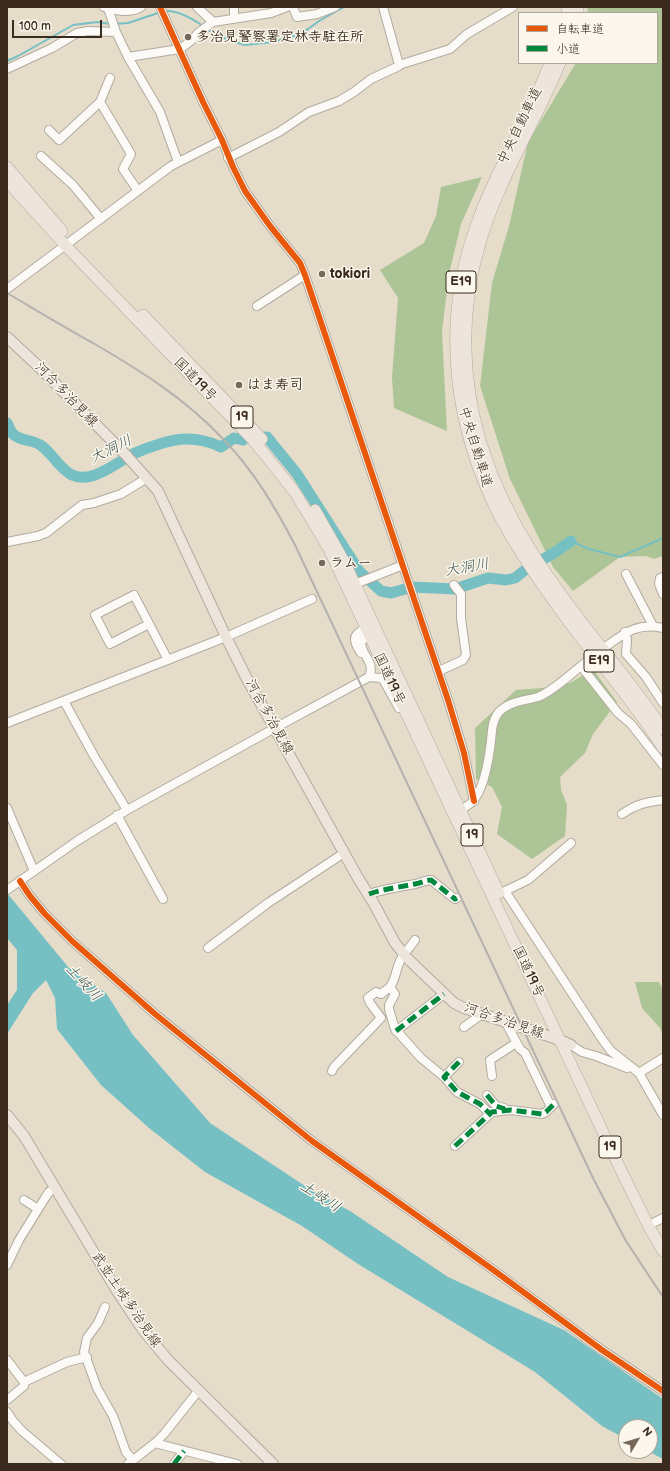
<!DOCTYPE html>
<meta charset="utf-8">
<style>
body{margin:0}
#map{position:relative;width:670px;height:1471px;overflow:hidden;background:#e5dcca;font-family:"Balsamiq Sans","Klee One",sans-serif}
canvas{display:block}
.frame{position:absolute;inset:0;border:8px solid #3b2a1e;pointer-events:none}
.legend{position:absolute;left:518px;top:12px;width:140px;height:52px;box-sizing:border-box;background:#fbf7ec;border:1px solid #aea59a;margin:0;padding:5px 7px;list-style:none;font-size:12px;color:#3b2a1e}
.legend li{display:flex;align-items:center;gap:8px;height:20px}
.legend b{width:20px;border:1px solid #aea59a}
.north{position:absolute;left:618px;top:1419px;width:40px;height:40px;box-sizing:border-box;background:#fbf7ec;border:1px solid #aea59a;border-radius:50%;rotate:52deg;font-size:11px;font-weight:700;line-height:16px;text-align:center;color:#3b2a1e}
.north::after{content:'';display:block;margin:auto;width:14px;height:18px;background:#76685a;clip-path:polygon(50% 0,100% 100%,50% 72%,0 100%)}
.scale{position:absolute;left:12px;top:20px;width:90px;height:18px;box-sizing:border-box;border:2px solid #3b2a1e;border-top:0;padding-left:5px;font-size:12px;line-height:14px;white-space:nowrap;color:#3b2a1e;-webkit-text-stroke:3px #fbf7ec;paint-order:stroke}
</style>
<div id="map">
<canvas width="670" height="1471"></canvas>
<div class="frame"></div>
<ul class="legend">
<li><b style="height:5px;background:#e8590c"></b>自転車道</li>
<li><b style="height:5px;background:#00873e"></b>小道</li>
</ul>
<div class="north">N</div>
<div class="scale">100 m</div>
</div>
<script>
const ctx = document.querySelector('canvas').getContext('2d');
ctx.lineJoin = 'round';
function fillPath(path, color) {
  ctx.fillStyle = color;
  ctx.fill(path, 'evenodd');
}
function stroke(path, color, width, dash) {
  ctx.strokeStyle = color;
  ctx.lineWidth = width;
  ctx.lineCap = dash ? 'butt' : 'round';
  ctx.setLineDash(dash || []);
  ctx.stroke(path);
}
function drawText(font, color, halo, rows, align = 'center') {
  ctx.font = font + ' "Balsamiq Sans","Klee One",sans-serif';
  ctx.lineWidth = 3;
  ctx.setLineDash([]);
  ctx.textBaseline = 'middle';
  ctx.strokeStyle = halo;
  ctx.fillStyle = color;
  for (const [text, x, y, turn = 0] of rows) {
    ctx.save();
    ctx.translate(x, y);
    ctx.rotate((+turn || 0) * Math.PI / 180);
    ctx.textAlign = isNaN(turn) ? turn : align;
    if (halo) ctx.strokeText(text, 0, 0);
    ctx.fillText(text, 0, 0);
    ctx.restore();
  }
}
fillPath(new Path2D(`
 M587,7h76v549l-9,3 -8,-3 -26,1 -47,34 -20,-24 -43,-88 -30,-93 12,-103 17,-57 19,-84 48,-79h81v-50h-69z
 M482,177l-21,47 -12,50 -7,57 5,100 -53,-23 -2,-30 6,-80 -18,-28 44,-27 12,-27 5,-29z
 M593,669l24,33 -24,32 -8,19 -25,24 1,13 6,15 -2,31 -33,23 -35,-25 5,-27 -10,-20 -16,-8 -1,-51 41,-38 26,-2 28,-5z
 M635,982h24l4,8v46l-3,-8 -18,-20z`), '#adc596');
fillPath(new Path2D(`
 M7,893l62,75 37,25 27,42 77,88 101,67 39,21 98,66 116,53 99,69v60l-15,-8h2v-24h-24v12l-24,-13 -67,-54 -177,-108 -56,-38 -97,-54 -56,-44 -48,-43 -44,-56 -2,-31 -9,-18 -13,13 -26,41v-29l10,-15v-40l-10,-12z`), '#76c0c4');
stroke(new Path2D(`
 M165,11c12,-1 28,8 38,15
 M115,24l13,-1 33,-11
 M206,29l22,11 17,5 28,-3 21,-6 14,-7 11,-8 25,-14
 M7,61l11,-5 55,-31 24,-3 14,2
 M571,541l18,8 31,8 43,-19`), '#76c0c4', 2);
stroke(new Path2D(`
 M7,423c2,4 3,8 6,11 8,8 22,5 30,13 10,8 17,22 29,28 20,9 44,-12 61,-21 13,-6 38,-15 53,-15 12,0 25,3 35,8l13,-9 9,2
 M265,437h2l30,37 62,97 22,20 10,2 21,-6 43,2 33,-11 18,2 9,-2 10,-8 32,-19 14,-10`), '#76c0c4', 11);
const minor = new Path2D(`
 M104,7c12,4 27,6 37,0
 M160,7l43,95 19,38 11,27 12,24 25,35 30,37 5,12 143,425 16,53 10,48
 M197,7l16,15
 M293,7l4,10 20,-3 18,-7
 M383,7l16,58
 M108,8l8,24 12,25 32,55 18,50
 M234,19v-12
 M128,57l52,-8 12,-9 6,-7 15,-11 58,-9 16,-6
 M7,69l45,-21 25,-15 11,-2 28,1
 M110,78l-10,24 31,52 -8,15 15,22
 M49,130l10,10 41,-38
 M41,156l32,29 28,34
 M228,158l51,-26 30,-20 30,-11 15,-9 17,-13 28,-13v-1l51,-16 17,-15 46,-27
 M7,289l164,-123 51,-26
 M257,306l48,-31
 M7,542l31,-6 8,-3 36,-28 12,-2 27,-9 26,-16
 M626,574l27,52
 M663,577l-3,1 -1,6 4,10
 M355,584l48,-19
 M149,624l-39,20 -15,-29 39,-20 34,65
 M625,632l2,8 -1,14 20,23 17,26
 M608,645c19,-14 31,-22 55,-17
 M361,653c-11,-16 -7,-19 9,-27
 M581,666l37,47 13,11 32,41
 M439,671l24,-11 3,-5 -5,-37v-24l-7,-9
 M369,677l12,1 3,3 15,27
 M64,701l30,55 33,54
 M7,723l219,-86 86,-38
 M7,808l27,63
 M457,812c5,-3 11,-6 15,-10 12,-12 17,-44 19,-61 1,-10 1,-21 8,-29 10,-11 26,-11 39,-15 16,-6 38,-28 52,-38
 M622,814c15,-10 24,-12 41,-14
 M117,815l46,84
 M20,881l10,15 15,18 27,27 83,73 121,98 36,29 180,128 110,81 61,41
 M7,890l70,-49 50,-31 148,-82 94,-51c7,-15 -8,-21 -8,-35l7,-8 3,-5
 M505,891l23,-11 43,-37
 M369,894c15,-5 31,-7 46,-10 6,-1 10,-4 16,-4l24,19 2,-1
 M494,895l11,-4 97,148 9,12 28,22 24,42
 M415,940c-4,6 -10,12 -14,19 -5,9 -5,20 -11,28l5,7 -6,11v4l6,20 26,29 23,19
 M208,948l60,-45 76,-50
 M505,1021l15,28 5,4 26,54
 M464,1027l14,-10 2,-4
 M396,1031l48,-37
 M571,1045l11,7 14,4 31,12
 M459,1062l-15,15 13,15 23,12 10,10
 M332,1071l2,-4 47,-49 -11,-15 -2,-5 8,-6 5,2 9,-7
 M639,1073l24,-15
 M492,1076l-2,-16 26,-17
 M487,1095l9,11 8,2
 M455,1146l37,-34 19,-2 31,4 4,-2 8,-8
 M24,1200l14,9
 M655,1222l8,-4
 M7,1265l12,-25 26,-42 4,-6 6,-4
 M105,1307l-7,16 -11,15 -3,14 13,36 16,28 13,36 7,8
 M7,1360l17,22v4l-17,14
 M24,1382l43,-20 20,-5
 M7,1412l6,9 9,10 39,33
 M155,1443l82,21
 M128,1464l27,-21 9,-9 35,-44
 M174,1464l10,-13`);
const major = new Path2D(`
 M7,337l31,29 88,89 32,36 68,146 20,40 112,201 15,24 22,41 12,15 47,45 10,5 96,32 11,5
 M7,1115l17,21 93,155 26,39 25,30 105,104`);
const highway = new Path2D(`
 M567,13l1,-6
 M577,13l1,-6
 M550,63c-23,60 -59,114 -78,175 -30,92 -17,189 26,275 20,38 45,74 71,109 31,42 66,81 94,126
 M560,63c-25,61 -62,117 -80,180 -32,110 -9,211 50,306 40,64 91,119 133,180
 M7,167l55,64
 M7,181l58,64 189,196 40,50 35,58 289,615 31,63 14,24
 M143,315l119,124
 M315,510l30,53 154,330`);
stroke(minor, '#b2ab9f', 10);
stroke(major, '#b2ab9f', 12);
stroke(highway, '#b2ab9f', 12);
stroke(minor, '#fbfaf7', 8);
stroke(major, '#ede4dc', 10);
stroke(highway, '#ede4dc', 11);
stroke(new Path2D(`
 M7,293c29,17 57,34 86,50 48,28 93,56 131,97 30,31 51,67 71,105l299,635 32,61 37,56`), '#b5b2ae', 2);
stroke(new Path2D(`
 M369,894c15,-5 31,-7 46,-10 6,-1 10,-4 16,-4l24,19 2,-1
 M396,1031l48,-37
 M459,1062l-15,15 13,15 23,12 10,10
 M487,1095l9,11 9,3
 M455,1146l37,-34 19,-2 31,4 4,-2 8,-8
 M174,1464l10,-13`), '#00873e', 5, [10, 5]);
stroke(new Path2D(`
 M160,7l43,95 19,38 11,27 12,24 25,35 30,37 5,12 143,425 16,53 10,48
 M20,881l10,15 15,18 27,27 83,73 121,98 36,29 180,128 110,81 61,41`), '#e8590c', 6);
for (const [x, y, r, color] of [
 [188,37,4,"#76685a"],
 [322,274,4,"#76685a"],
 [239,385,4,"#76685a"],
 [322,563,4,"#76685a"]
]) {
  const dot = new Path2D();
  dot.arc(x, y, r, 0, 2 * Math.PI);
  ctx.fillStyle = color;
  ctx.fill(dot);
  stroke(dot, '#fbf7ec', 1.5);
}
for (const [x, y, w] of [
 [461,282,30],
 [242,417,22],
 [599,661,30],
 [472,835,22],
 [610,1147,22]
]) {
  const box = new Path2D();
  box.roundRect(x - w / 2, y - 11, w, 22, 3);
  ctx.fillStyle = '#fbf7ec';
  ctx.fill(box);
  stroke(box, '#3b2a1e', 1);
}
drawText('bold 13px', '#3b2a1e', null, [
 ["E19",461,282],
 ["19",242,417],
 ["E19",599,661],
 ["19",472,835],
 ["19",610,1147]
]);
drawText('bold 14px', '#3b2a1e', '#fbf7ec', [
 ["多治見警察署定林寺駐在所",196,37],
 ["tokiori",330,274],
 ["はま寿司",247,385],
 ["ラムー",330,563]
], 'left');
drawText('14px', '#3b2a1e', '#fbf7ec', [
 ["中央自動車道",520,126,-64],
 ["国道19号",195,380,46],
 ["河合多治見線",66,395,46],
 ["中央自動車道",475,447,73],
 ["国道19号",389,679,65],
 ["河合多治見線",269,717,61],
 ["国道19号",528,972,65],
 ["河合多治見線",504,1021,19],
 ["武並土岐多治見線",126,1300,56]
]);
drawText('italic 15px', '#3f5a57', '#fbf7ec', [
 ["大洞川",111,450,-26],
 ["大洞川",467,568,-10],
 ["土岐川",83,983,47],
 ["土岐川",320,1197,33]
]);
</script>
